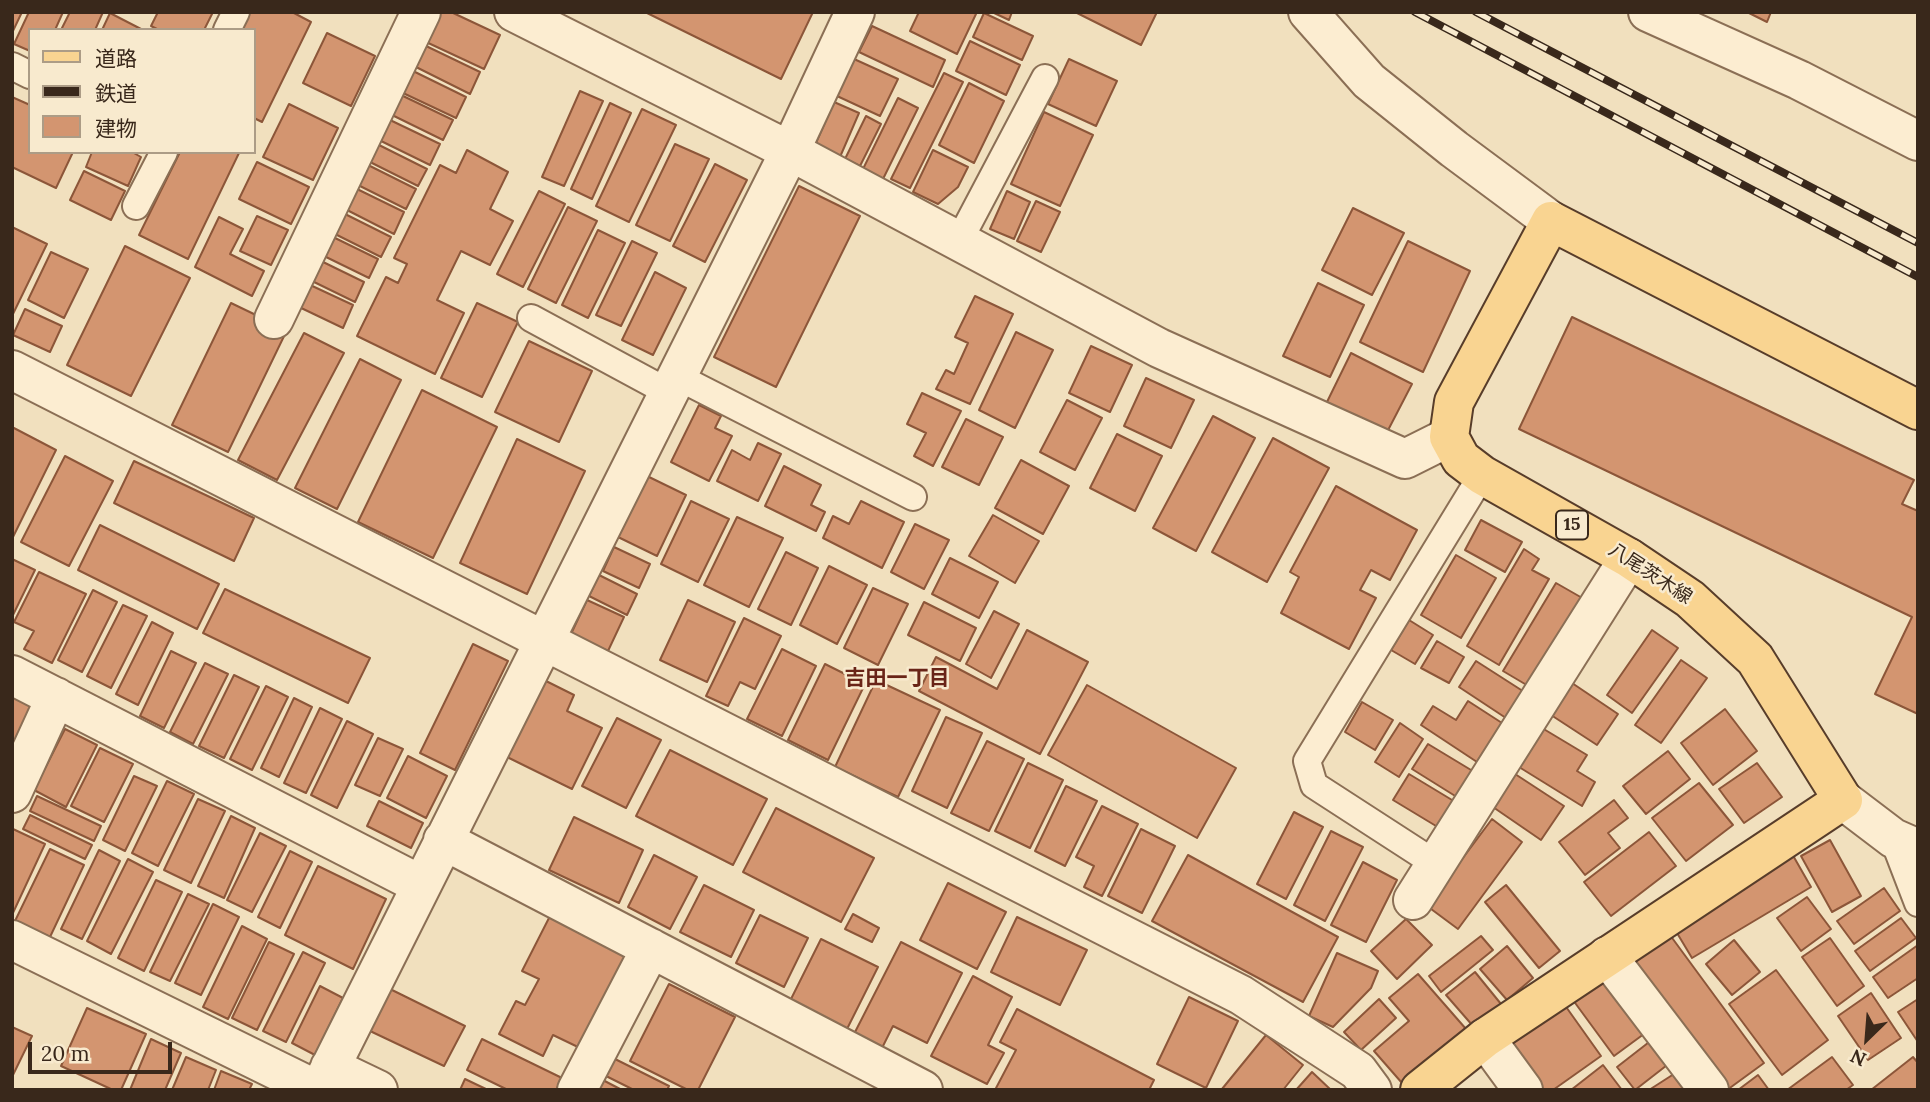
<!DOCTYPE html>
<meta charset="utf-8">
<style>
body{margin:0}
#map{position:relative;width:1930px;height:1102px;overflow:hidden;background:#f1e0be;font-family:Lora,"Noto Sans JP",serif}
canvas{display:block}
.frame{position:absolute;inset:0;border:14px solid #39281b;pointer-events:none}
.legend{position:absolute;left:28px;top:28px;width:228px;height:126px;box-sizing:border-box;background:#f8eace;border:2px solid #ac9c86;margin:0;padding:9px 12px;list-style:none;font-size:21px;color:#39281b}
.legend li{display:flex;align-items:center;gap:14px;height:35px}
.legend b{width:35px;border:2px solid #ac9c86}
.north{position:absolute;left:1832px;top:1004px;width:70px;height:70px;-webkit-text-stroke:5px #f8eace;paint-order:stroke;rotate:205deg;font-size:19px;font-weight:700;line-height:28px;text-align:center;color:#39281b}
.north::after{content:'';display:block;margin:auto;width:24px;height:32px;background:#39281b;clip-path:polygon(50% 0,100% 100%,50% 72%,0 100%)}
.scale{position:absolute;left:28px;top:1042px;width:144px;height:32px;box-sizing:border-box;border:4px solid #39281b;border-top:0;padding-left:9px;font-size:21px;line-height:24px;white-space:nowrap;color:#39281b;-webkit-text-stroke:5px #f8eace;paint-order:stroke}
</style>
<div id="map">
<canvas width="1930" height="1102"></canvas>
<div class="frame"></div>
<ul class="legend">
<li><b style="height:9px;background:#f9d491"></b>道路</li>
<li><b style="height:9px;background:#39281b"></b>鉄道</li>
<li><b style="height:19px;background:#d39570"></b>建物</li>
</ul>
<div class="north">N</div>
<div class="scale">20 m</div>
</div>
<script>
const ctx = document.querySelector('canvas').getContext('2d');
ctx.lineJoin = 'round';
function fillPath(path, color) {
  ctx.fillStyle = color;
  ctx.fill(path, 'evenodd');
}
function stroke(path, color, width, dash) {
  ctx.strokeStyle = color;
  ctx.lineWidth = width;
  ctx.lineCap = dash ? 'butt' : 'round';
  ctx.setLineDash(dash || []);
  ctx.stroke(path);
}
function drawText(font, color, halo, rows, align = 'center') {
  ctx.font = font + ' Lora,"Noto Sans JP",serif';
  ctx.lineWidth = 5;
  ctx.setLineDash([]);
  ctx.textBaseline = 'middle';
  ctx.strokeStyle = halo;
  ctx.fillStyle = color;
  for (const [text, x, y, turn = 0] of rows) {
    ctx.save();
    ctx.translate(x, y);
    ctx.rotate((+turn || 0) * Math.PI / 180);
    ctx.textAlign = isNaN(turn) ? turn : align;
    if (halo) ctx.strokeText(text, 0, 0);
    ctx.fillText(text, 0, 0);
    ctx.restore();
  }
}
const building = new Path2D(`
 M12,12h10l-10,21z
 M29,12h34l-8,18h-25v21l-16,-7z
 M70,12h33l-8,18h-34z
 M158,12h55l-9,18h-45l-8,-4z
 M248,12h44l19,10 -49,100 -8,-4v-88h-14z
 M438,12h13l49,23 -16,34 -60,-28z
 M645,12h168l-32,67z
 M919,12h53l4,2 -19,40 -47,-23z
 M992,12h20l-3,8z
 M1075,12h82l-16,33z
 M1747,12h24l-4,10z
 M110,13l31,16v1h-39z
 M984,13l49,23 -11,24 -49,-23z
 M872,26l73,34 -12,27 -74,-35z
 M327,33l48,23 -24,50 -48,-23z
 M970,41l50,24 -14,30 -50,-24z
 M424,45l56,27 -10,22 -56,-28z
 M854,59l44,20 -18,37 -43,-20z
 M1069,59l48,22 -21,45 -48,-22z
 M413,71l53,26 -10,21 -53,-25z
 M944,73l19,9 -53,106 -19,-9z
 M969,83l35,18 -30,62 -35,-18z
 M580,91l23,10 -39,85 -22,-9z
 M401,95l52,25 -10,20 -51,-25z
 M12,97l18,8v47h43l-17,36 -44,-21z
 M898,98l20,10 -35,71 -20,-10z
 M834,102l25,11 -19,44 -25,-12z
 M610,103l21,10 -39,86 -21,-10z
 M289,104l49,24 -25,52 -50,-23z
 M642,109l34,16 -47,97 -33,-16z
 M1044,112l49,23 -33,71 -49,-22z
 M866,116l15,8 -21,42 -15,-7z
 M390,120l50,24 -10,21 -51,-25z
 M377,144l50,25 -9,17 -50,-25z
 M675,144l34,15 -39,82 -34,-16z
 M467,150l41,22 -18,37 23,12 -23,44 -29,-14 -24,49 27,13 -29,61 -78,-38 29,-59 12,6 9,-19 -13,-6 46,-93 16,8z
 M933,150l35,17 -10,20 -20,17 -25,-12z
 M92,152h40l9,5 -13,29 -42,-19z
 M180,152l59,1 -51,106 -49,-24z
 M257,162l52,25 -18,37 -52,-25z
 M715,164l32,16 -42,82 -32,-16z
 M368,165l48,24 -10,20 -48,-24z
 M84,171l41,20 -14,29 -41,-20z
 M799,186l61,30 -84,171 -62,-30z
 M357,189l47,23 -10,22 -47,-24z
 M539,191l26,13 -42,83 -26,-13z
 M1007,191l23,11 -16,37 -24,-10z
 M1036,201l24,11 -19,40 -24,-11z
 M568,207l29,14 -41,82 -28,-14z
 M1353,208l51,25 -32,62 -50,-25z
 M343,213l48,24 -10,20 -48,-24z
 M257,216l31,14 -17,35 -31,-14z
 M219,217l24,12 -13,25 34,17 -12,25 -57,-29z
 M12,227l35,17 -35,72z
 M598,230l27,13 -37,75 -26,-13z
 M333,237l45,22 -9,19 -45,-22z
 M632,241l25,12 -36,73 -25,-11z
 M1408,241l62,30 -47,101 -63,-30z
 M125,246l65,32 -59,118 -64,-31z
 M51,252l37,17 -24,49 -36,-18z
 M319,260l45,22 -9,20 -45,-22z
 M655,272l31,16 -33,67 -31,-15z
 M1318,283l46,22 -34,72 -47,-21z
 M308,284l45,21 -10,23 -46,-22z
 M975,296l38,18 -43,90 -34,-15 10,-19 8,4 14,-31 -13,-6z
 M231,303l56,27 -59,122 -56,-27z
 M477,303l41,19 -36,75 -41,-19z
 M25,309l37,17 -12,26 -37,-17z
 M1572,317l342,163 -12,24 16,7v203l-43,-20 37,-77 -393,-188z
 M1016,332l37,18 -38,78 -36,-18z
 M304,333l40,20 -67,127 -39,-20z
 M529,341l63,30 -33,71 -64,-30z
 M1091,346l41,19 -22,47 -41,-19z
 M1351,353l61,31 -27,52 -60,-30z
 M360,359l41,21 -64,129 -42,-21z
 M1146,378l48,22 -23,48 -47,-22z
 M422,390l75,37 -64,131 -75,-36z
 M922,393l39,18 -28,55 -19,-10 12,-23 -19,-9z
 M1067,400l35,18 -27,52 -35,-18z
 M699,405l22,11 -6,12 17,8 -23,45 -38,-19z
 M1213,416l42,22 -59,113 -43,-23z
 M966,419l37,18 -24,48 -37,-18z
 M12,427l44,23 -44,89z
 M1117,434l45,22 -27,55 -45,-23z
 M1273,438l56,30 -62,114 -55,-30z
 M517,439l68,32 -58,123 -67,-31z
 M758,443l23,11 -23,47 -41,-20 15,-31 18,10z
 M65,456l48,25 -44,85 -48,-24z
 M1021,460l48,26 -26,48 -48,-26z
 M134,461l120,57 -20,43 -120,-58z
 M784,466l37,19 -10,20 14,7 -9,19 -51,-25z
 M647,476l39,19 -29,61 -39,-19z
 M1336,486l81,44 -27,50 -19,-10 -11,20 16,8 -27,51 -68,-36 18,-36 -9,-5z
 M691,501l38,18 -31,63 -37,-18z
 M861,501l43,21 -22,46 -59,-30 10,-22 16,8z
 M993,515l46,26 -24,42 -46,-27z
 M737,517l46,21 -34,69 -45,-22z
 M1481,520l41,22 -17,30 -40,-22z
 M915,524l34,16 -25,49 -33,-17z
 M100,525l119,59 -22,45 -119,-59z
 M614,547l36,17 -11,24 -36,-17z
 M1524,549l15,10 -7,11 17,9 -50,86 -32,-19z
 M786,552l32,16 -27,57 -33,-16z
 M1456,555l40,23 -35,60 -40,-23z
 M950,558l48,24 -19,36 -47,-24z
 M12,559l23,11 -23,47z
 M829,566l38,19 -30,59 -37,-19z
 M39,572l47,22 -34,69 -28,-14 10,-18 -20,-9z
 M599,575l38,19 -10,21 -38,-19z
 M1556,583l28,16 -54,88 -27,-16z
 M873,588l35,16 -30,61 -34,-17z
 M225,589l145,69 -22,45 -145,-70z
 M93,590l24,12 -35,70 -24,-12z
 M587,600l37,17 -16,34 -37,-17z
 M688,600l47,22 -28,60 -47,-22z
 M924,602l52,26 -16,33 -52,-26z
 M123,605l24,11 -36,72 -24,-12z
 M994,611l25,13 -28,54 -25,-14z
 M744,618l37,18 -26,53 -15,-7 -12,24 -22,-10z
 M1409,620l24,15 -18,29 -24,-14z
 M152,622l21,11 -35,72 -22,-11z
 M1027,630l61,32 -48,92 -121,-63 17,-34 61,32z
 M1652,630l26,18 -46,65 -25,-18z
 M1437,641l27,16 -15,26 -28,-15z
 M473,644l35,17 -53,109 -35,-17z
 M782,649l34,17 -34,70 -35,-17z
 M171,651l25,12 -32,65 -24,-12z
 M1681,660l26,18 -46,65 -26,-18z
 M1476,661l53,34 -17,27 -53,-35z
 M205,663l23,11 -35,70 -23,-12z
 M825,664l40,20 -37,76 -40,-20z
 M234,675l25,12 -35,71 -25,-12z
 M542,679l32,16 -7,16 35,17 -30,61 -67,-33z
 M876,680l64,30 -42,87 -63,-30z
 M1572,683l46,31 -21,31 -46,-30z
 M1087,685l149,83 -39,70 -149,-83z
 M266,686l22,11 -36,73 -22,-11z
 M12,696l24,11 -24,52z
 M294,698l18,9 -33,70 -18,-9z
 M1468,701l34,22 -25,39 -56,-37 12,-19 23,14z
 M1362,702l31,18 -18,30 -30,-18z
 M320,708l22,11 -36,74 -22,-10z
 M1725,709l32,42 -44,34 -32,-42z
 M946,717l36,16 -35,75 -35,-17z
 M617,718l44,22 -35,68 -44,-22z
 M347,721l26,13 -36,74 -26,-13z
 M1400,723l23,16 -24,38 -24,-15z
 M1542,728l45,27 -10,16 18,11 -13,24 -63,-39z
 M65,729l32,16 -31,62 -32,-17z
 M378,738l25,11 -23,47 -25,-11z
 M987,741l37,18 -35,72 -38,-18z
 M1428,744l48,29 -16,26 -48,-30z
 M100,748l33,16 -29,58 -33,-16z
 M670,750l97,49 -34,66 -97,-49z
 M1668,751l22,28 -44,35 -23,-28z
 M408,756l39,20 -21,42 -39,-20z
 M1028,763l35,17 -33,68 -35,-17z
 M1757,763l25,34 -38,26 -25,-34z
 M1512,772l52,34 -23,34 -51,-35z
 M1409,774l48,29 -16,26 -48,-29z
 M134,776l23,10 -32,65 -22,-11z
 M167,781l27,13 -36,72 -26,-13z
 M1699,783l34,42 -47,36 -34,-43z
 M1066,786l31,15 -32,65 -30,-15z
 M37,796l64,30 -7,15 -64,-30z
 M198,799l27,12 -34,72 -27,-13z
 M1614,800l14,18 -20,15 12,15 -35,27 -26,-33z
 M379,801l44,22 -12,25 -44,-22z
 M1102,806l36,18 -36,72 -18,-9 10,-21 -18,-9z
 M776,808l98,50 -33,64 -98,-50z
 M1294,812l29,15 -37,72 -29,-15z
 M30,815l62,30 -7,14 -62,-30z
 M231,816l24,12 -31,70 -26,-12z
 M574,817l69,33 -24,53 -70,-33z
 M1492,819l30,23 -64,87 -31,-23z
 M13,829l32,15 -33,71v-84z
 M1141,829l34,17 -33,67 -34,-17z
 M1331,831l32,16 -38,74 -31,-16z
 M1649,832l27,34 -65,50 -27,-34z
 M260,833l26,13 -34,66 -25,-12z
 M1830,840l31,56 -29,16 -31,-56z
 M50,849l34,16 -34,72 -35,-16z
 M99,850l21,11 -38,78 -21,-10z
 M290,851l22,11 -32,66 -22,-11z
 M1791,852l20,35 -119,71 -21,-35z
 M654,855l43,22 -27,52 -42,-22z
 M1188,855l150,82 -35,65 -151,-81z
 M128,859l25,13 -42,82 -24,-13z
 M1363,862l34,18 -31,62 -35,-17z
 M318,866l68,33 -33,70 -68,-34z
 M156,880l26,12 -38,79 -26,-13z
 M948,883l58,29 -29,57 -57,-29z
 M704,885l50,25 -23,47 -51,-25z
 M1506,885l54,66 -21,17 -54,-66z
 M1884,888l16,23 -46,33 -17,-23z
 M188,894l21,10 -39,77 -20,-9z
 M1807,897l24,32 -30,22 -24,-33z
 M213,904l26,13 -38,78 -26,-12z
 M853,914l26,14 -7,14 -27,-13z
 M760,915l48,23 -24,49 -48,-24z
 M550,916l78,39 -48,93 -27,-13 -10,21 -44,-22 17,-33 9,4 14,-26 -17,-8z
 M1017,917l70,33 -27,55 -69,-33z
 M1901,918l15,20 -46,33 -15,-20z
 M1406,919l26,26 -35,34 -26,-28z
 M242,926l25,13 -39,80 -25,-12z
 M1667,931l97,132 -37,27 -104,-128z
 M1481,936l12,14 -52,42 -12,-16z
 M1830,938l34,48 -27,20 -35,-49z
 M821,939l57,28 -32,64 -57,-28z
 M1734,940l26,32 -28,23 -26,-31z
 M269,942l25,12 -37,76 -25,-12z
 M901,942l61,31 -35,70 -34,-17 -12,24 -28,-14z
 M1918,945v33l-30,20 -15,-21z
 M1507,946l26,32 -26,22 -27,-31z
 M303,952l22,11 -39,79 -23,-11z
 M1337,953l41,18 -7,17 -38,39 -24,-11z
 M1776,970l52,70 -46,35 -53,-71z
 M1604,971l44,60 -34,25 -44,-60z
 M1475,972l26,32 -28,22 -27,-31z
 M1418,974l48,55 -64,54 -28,-32 35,-30 -20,-23z
 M973,976l39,21 -24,48 16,8 -17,31 -56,-28z
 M669,984l66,33 -37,73h-10l-58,-29z
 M320,986l23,12 -28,57 -23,-12z
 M390,989l75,37 -21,40 -74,-35z
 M1871,993l30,45 -33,22 -30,-44z
 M1189,997l49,24 -32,67 -49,-24z
 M1379,999l17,19 -35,32 -17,-18z
 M1918,999v43l-20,-30z
 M1564,1004l37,52 -48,34h-9l-34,-48z
 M87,1008l59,26 -25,56h-8l-52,-24z
 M1017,1009l137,71 -5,10h-154l21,-40 -16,-8z
 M12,1027l20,9 -20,41z
 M1266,1035l37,30 -20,25h-59l-2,-1z
 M151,1039l30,14 -16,37h-35z
 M482,1039l80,39 -6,12h-48l-41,-20z
 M1653,1039l18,23 -36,28 -18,-23z
 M609,1056l60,30 -2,4h-33l-34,-17z
 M186,1057l30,13 -8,20h-36z
 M1832,1057l21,28 -7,5h-59z
 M1913,1057l5,6v27h-47z
 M1603,1065l19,25h-51z
 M221,1071l31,13 -3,6h-35z
 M1312,1072l19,18h-35z
 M1677,1072l9,18h-37z
 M1758,1075l11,15h-31z
 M597,1077l25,13h-31z
 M465,1079l23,11h-28z`);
fillPath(building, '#d39570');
stroke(building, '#8c5639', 2);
const service = new Path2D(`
 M227,30l9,-18
 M12,66l18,9
 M136,206l28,-54
 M959,241l86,-163
 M531,318l137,74
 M676,376l237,121
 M1893,838l25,65
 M1436,864l-122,-79 -7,-24 175,-286`);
const minor = new Path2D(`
 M514,12l276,139 369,197 246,111 44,-22
 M1648,12l151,68 119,61
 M274,319l147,-307
 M12,370l1229,625 117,76 14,19
 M12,675l409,210
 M12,793l44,-96
 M1843,800l50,38 25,11
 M443,840l480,250
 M1413,900l216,-342
 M12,940l305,150
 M1607,956l102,134
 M1485,1038l38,52
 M330,1067l48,23
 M319,1090l471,-939 65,-139
 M577,1090l74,-142`);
const tertiary = new Path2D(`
 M1308,12l61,69 85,68 97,72`);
const primary = new Path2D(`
 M1420,1090l65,-52 358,-238 -88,-141 -65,-60 -61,-41 -147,-83 -21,-16 -12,-22 5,-35 97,-181 367,189`);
stroke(service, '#8b6f55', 30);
stroke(minor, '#8b6f55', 42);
stroke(tertiary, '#8b6f55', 42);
stroke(primary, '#583d2a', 42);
stroke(service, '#fcedd1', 26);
stroke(minor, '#fcedd1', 38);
stroke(tertiary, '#fcedd1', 38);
stroke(primary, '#f9d491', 38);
const rail = new Path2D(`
 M1415,12l503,265
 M1476,12l442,231`);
stroke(rail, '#39281b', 8);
stroke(rail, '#f8eace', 5, [16]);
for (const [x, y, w] of [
 [1572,525,32]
]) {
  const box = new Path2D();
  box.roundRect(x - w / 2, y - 14.5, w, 29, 5);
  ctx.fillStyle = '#f8eace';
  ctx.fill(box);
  stroke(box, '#39281b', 2);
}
drawText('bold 18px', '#39281b', null, [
 ["15",1572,525]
]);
drawText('19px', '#39281b', '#f8eace', [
 ["八尾茨木線",1650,574,33]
]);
drawText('bold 21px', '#692417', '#f8eace', [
 ["吉田一丁目",897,679]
]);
</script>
